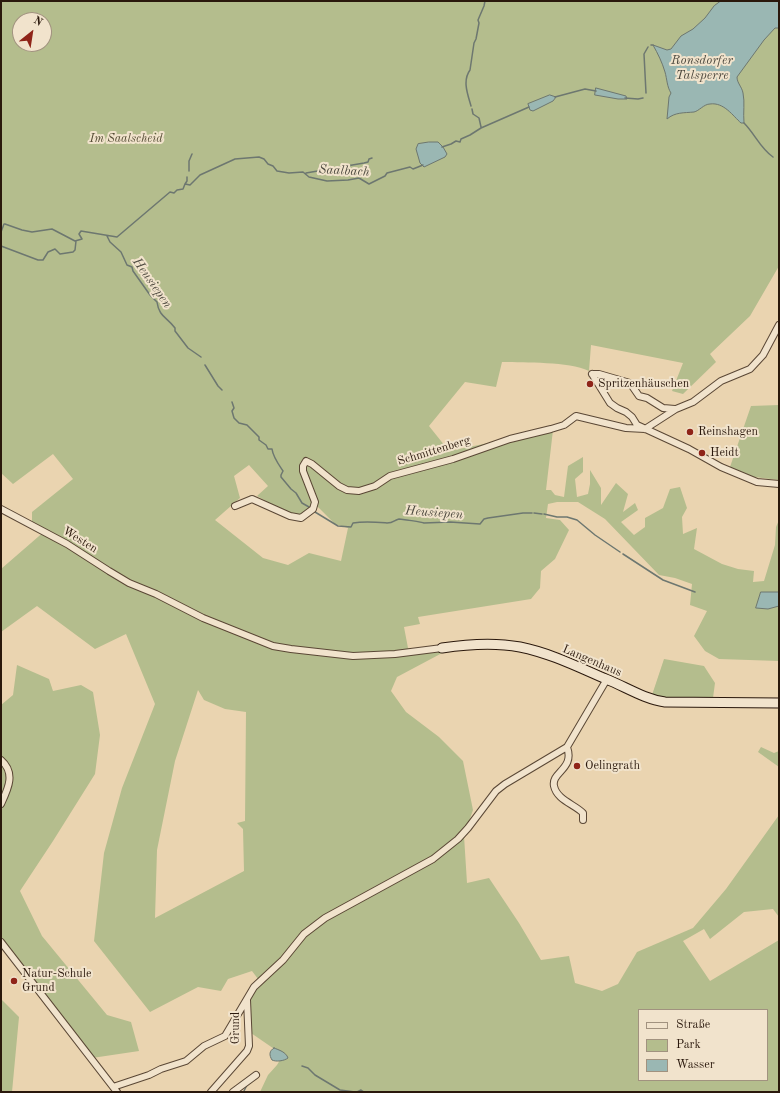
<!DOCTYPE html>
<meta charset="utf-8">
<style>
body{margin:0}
#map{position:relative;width:780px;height:1093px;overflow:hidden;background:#ead4b0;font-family:"Old Standard TT",serif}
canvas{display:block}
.frame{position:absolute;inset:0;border:2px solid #2a180c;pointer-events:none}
.legend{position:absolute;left:638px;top:1009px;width:130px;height:72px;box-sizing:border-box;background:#f1e3cc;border:1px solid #a1927f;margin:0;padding:5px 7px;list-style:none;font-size:12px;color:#2a180c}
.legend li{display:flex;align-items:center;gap:8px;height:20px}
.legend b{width:20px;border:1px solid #a1927f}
.north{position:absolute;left:12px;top:12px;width:40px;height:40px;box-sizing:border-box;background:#f1e3cc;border:1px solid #a1927f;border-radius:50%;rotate:30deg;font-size:11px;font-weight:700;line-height:16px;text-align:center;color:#2a180c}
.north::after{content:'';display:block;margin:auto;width:14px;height:18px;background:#8f2418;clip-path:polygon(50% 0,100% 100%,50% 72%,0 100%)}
</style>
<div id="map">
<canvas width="780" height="1093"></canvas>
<div class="frame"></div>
<ul class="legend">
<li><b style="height:5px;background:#f1e3cc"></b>Straße</li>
<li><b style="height:11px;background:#b4bd8d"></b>Park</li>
<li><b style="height:11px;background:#9ab7b3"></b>Wasser</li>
</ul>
<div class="north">N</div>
</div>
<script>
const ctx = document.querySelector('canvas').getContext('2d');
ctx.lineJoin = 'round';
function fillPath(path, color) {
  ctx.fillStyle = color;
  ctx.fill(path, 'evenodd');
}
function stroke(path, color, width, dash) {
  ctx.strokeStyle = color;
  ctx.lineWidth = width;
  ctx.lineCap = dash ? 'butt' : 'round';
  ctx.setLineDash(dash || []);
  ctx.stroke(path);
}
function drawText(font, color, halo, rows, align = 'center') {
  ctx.font = font + ' "Old Standard TT",serif';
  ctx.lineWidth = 4;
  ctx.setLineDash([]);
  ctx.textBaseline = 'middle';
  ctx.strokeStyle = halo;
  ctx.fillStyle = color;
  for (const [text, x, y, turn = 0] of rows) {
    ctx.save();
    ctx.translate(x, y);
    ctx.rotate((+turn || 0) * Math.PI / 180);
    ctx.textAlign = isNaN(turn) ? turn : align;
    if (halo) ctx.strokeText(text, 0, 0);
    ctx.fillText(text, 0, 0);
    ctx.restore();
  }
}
fillPath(new Path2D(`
 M1,1h778v265l-29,50 -40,38 6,8 -33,32 -11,-3 11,-28 -92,-18 -2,26c-21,-10 -63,-8 -87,-9l-6,25 -31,-5 -36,44 20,25 104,-21 -7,60h5l4,5 9,2 4,-31 15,-9v15l-8,7 2,18 11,-3 2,-10v-14l11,18v17l15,-22 12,11 -5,18 12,-9 3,7 -17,12 13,13 11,-8v-9l18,-10 7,-19 10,-2 7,21 -5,9 1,17 14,-6 -3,21 28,15 16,5 16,2 -1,11 11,-1 11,-36 1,-18 3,-7v141l-60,-2 -14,-8 -11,-15 13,-25 -17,-6 2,-21 -17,-6 -16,-3 -54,-56 -27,-17h-21l-9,2 -2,14 14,2 9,10 -14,29 -14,12 -1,17 -9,11 -113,18 2,7 -16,3 4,21 36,4 -47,25 -6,14 15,21 33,25 24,24 10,49 -9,26 3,47 22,-5 30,45 22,37 28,-4 6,27 27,8 16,-7 19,-32 56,-24 33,-39 53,-74v102l-6,-8 -29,3 -34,27 -6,-10 -21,12 27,40 69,-41v152h-519l8,-17 9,-10 6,-10 -32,-22 -3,-31 4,-8 45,-56 -15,19 -24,22 -6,-8 -24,8 -7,12 -23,-4 -48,25 -56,-71 10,-88 18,-65 33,-84 -29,-70 -31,15 -58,-43 -36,26v-63l45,-39 -14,-8v-10l41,-33 -20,-25 -40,30 -12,-11zM20,20h24v24h-24zM249,465l19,21 -11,10c10,5 32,21 43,19 6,-1 10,-7 14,-12l21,21 13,4 -7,33 -32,-8 -21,12 -25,-7 -48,-38 25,-22 -6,-22zM198,690l6,10 21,9 21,3 -1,109 -8,2 6,6 1,42 -89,47 2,-68 18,-89zM639,1010h128v70h-128z
 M779,405v75l-25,-3 -24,-10 21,-61z
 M664,659l40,7 11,17 -2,15 -36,1 -25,-4z
 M17,665l32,14 4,12 28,-6 12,7 7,43 -5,39 -42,67 -33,50 22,45 65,79 24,7 8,29 -47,7 -91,-120v-233l12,-10z
 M761,747l13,6 5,-2v16l-21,-15z
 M1,999l18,18 -7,75h-11z`), '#b4bd8d');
const water = new Path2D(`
 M721,1h58v27h-4l-11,12 -27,37c0,6 5,10 6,16 2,9 0,20 1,30h-3c-8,-7 -17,-21 -31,-19 -6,0 -11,7 -16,8 -10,1 -19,0 -27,7l2,-22 2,-4c-4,-6 -4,-14 -6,-21 -3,-10 -7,-18 -12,-27l14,5 4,-1 10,-13 12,-7 12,-11 9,-12z
 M596,88l30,8 1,3h-9l-23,-4z
 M550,95l6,2 -3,4 -20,10 -3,-1 -2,-6z
 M429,142h9l5,5 4,7 -2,3 -21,10 -4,-4 -4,-14 2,-5z
 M761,592h18v14l-11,3 -12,-1z
 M274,1048c5,2 12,4 14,10 -4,3 -12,4 -16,2 -3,-5 -3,-9 2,-12z`);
fillPath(water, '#9ab7b3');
stroke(water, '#6d7770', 1);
stroke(new Path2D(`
 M651,45h2
 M646,93l-2,-39 4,-7
 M555,97l30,-8 11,2
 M625,98l13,1 5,-1
 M471,106c-3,-11 -9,-25 -1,-36l4,-27 2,-4 3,-16 -1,-3 6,-14 1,-5
 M472,109l1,5 6,4 2,9
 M744,123c11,11 16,25 29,34
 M442,147l9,-3 5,-3 4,1 1,-3 9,-4 11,-7 48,-21
 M189,171v-10l3,-7
 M306,173l58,-10 4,-1 1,-3 3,-1
 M185,184l2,-3v-4
 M1,232l3,-8h1l17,6 10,2 20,-3 23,12 7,-2 -3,-5 2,-3 36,6 53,-45 4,1 3,-3 6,-1 2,-5 5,1 10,-10 35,-16 24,-2 5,2 4,5 5,2 4,5 12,2 14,-1 6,5 18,4 21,-1 11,-2 10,6 16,-8 2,-3 23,-6 3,2 10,-4
 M107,236l3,6 11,10 6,13 5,2 1,4 17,24 7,7c2,15 10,15 18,26v3l13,17 13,9
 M1,246l37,14h5l5,-8 7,-3 5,5 13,-2 2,-2 1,-9
 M205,365l13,21 4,4
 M232,402l2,6 -2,3 2,7 5,5 8,2 12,12v3l7,5 2,4h4c1,8 7,16 11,22l-2,4v2l10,12 5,4 6,10 7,4
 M315,512l23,14 13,1 2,-4c12,-2 22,-1 34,0 7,0 7,-3 12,-4 2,0 23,3 25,4l26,-1 30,2 4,-5 4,-1 35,-5h9
 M534,513l8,1
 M544,514l13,3h10l10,3 18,15 25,17
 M623,554l40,26 32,12
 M302,1066l6,2 7,7 25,15 15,2
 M244,1091l3,-6
 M357,1092l4,-2 3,2`), '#6d7770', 1.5);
const street = new Path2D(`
 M592,374l18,29 7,5 9,4 6,5 5,8 52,24 32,18 36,15 22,2
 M592,374h7l31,9 9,13 8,2 16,10 12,1
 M645,429l31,-20 17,-7 28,-21 29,-12 13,-14 16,-30
 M235,506l17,-7 38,17 11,2 12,-9 2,-7 -12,-31v-5l3,-5 6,3 27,22 8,4 12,1 16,-5 15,-10 63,-17 57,-20 41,-10 13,-4 12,-9 50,12 19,1
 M1,509l66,35 42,27 20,12 27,11 47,24 70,28 18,3 62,7 42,-2 47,-6
 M567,747c8,22 -16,25 -13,39 3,14 20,18 29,27v7
 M1,760c15,13 7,29 0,44
 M1,942l116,150
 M113,1087l36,-12 12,-6 25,-8 18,-15 21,-10 29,-49 29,-27 21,-26 21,-16 108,-59 25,-20 10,-11 28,-37 9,-7 62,-37 40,-68
 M211,1092l36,-41 2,-5 -2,-46
 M233,1092l23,-17`);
const secondary = new Path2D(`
 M442,648c26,-4 52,-6 78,-1 30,6 58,20 86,32 20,8 38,20 59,23l114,1`);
stroke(street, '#5a4735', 8);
stroke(secondary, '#2a180c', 11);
stroke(street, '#f1e3cc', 6);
stroke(secondary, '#f1e3cc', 9);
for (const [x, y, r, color] of [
 [590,384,4,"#8f2418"],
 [690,432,4,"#8f2418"],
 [702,453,4,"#8f2418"],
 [577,766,4,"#8f2418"],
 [14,981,4,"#8f2418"]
]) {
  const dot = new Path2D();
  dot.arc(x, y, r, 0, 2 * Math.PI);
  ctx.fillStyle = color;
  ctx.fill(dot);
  stroke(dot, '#f1e3cc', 1.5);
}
drawText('italic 12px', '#534a33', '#f1e3cc', [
 ["Im Saalscheid",126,139]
]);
drawText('12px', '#2a180c', '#f1e3cc', [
 ["Spritzenhäuschen",598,384],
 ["Reinshagen",698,432],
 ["Heidt",710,453],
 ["Oelingrath",585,766],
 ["Natur-Schule",22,974],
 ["Grund",22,988]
], 'left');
drawText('12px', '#2a180c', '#f1e3cc', [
 ["Schmittenberg",434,451,-17],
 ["Westen",80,540,32],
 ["Langenhaus",592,661,23],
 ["Grund",236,1028,-90]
]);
drawText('italic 13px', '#4c483e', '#f1e3cc', [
 ["Ronsdorfer",702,61],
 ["Talsperre",702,76],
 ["Saalbach",344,171,3],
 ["Heusiepen",152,283,55],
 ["Heusiepen",434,513,4]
]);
</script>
